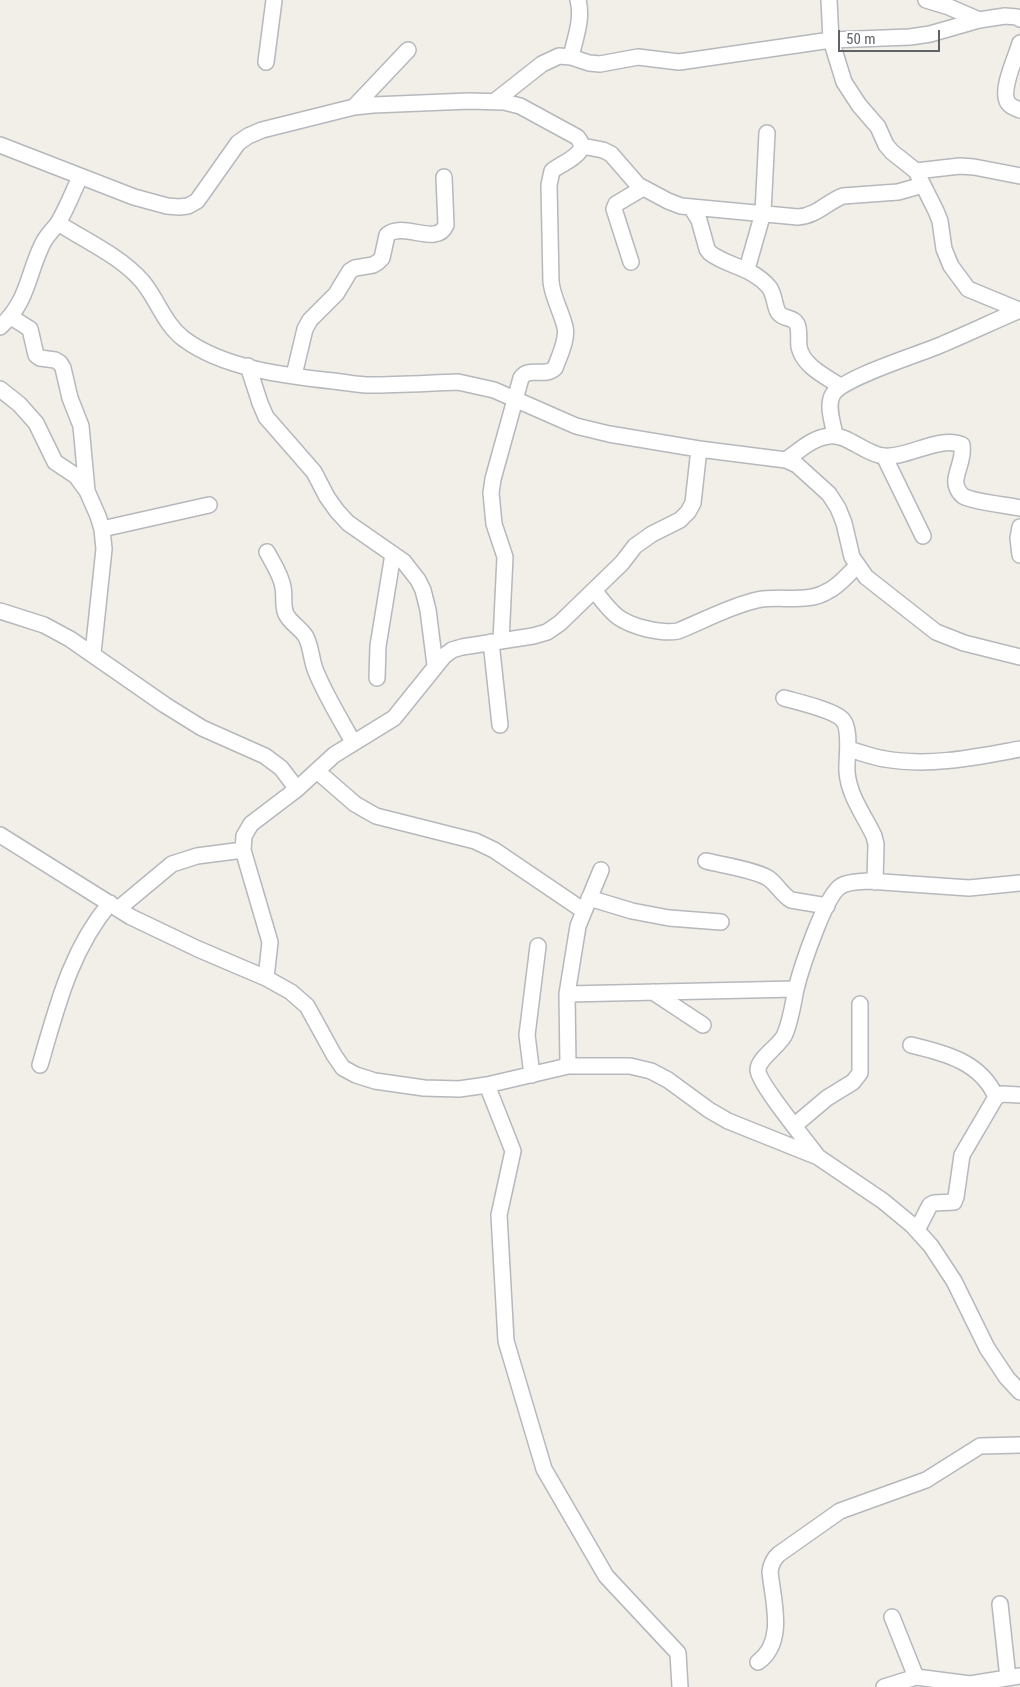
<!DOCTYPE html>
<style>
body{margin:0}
#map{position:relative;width:1020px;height:1687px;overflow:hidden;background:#f1efe8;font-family:"Roboto Condensed",sans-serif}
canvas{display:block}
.scale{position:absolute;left:838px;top:30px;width:102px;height:22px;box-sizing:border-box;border:2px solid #5f6368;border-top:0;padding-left:6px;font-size:15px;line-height:18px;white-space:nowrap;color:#5f6368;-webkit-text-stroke:4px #fff;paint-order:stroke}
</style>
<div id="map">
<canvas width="1020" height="1687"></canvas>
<div class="scale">50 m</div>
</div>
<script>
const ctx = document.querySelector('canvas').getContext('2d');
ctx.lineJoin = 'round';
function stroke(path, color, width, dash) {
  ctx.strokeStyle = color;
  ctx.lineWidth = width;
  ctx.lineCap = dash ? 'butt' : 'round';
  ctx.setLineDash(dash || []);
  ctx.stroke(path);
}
const minor = new Path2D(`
 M829,0l2,40 13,42 15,23 19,22 8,18 6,7 24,19 20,40 4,10 4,28 7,17 17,23 51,21
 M926,0l23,7 30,13
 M1020,43c-4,14 -19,45 -13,58 2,5 8,7 13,9
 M571,57c4,-19 12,-38 7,-57
 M266,62l8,-62
 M495,101l47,-37 17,-8 12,1 18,6 11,1 38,-7 41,5 152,-22 79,-3 20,-3 49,-14 26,-4 12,1 3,2
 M354,107l54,-57
 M0,145l134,52 33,9 12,1 9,-1 9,-5 41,-58 10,-7 14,-6 92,-23 19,-2 96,-4 35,1 16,4 57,31c15,16 -14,25 -25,34l-3,14 2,97c2,16 10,29 14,45 3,12 -6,30 -10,41 -10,10 -27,-2 -34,10l-28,101 -2,14 3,31 11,33 -4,84
 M582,146l21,4 8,4 27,31 30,16 13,5 117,11c18,-1 29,-15 45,-21l55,-4 25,-7
 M916,171l44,-5 14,1 46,9
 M691,207l8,13 8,29 3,4c19,14 42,14 59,34 6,8 5,18 9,25 5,8 15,4 19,12 3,7 1,15 2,23 4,19 26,29 41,39
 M58,223c28,18 62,33 84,58 16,19 22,43 42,58 39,29 101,37 149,42 12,1 25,4 37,4 29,0 59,-2 88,-3l36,8 82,36 33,8 90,15 87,11 11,5 32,29 9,14 6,15 8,34 14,20 70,55 28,11 56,14
 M631,262l-17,-53 2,-5 27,-16
 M747,269l16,-56 4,-80
 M11,317l19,12 6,26 4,3 15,2 5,3 3,5 7,30 11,28 6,65
 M0,327c28,-25 27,-51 42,-82 4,-9 11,-15 16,-22 9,-15 15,-31 22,-46
 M248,366l12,37 6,14 48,55 13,25 10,14 11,12 56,39 14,18 5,10 5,20 7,55
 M294,375l11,-46 5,-9 26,-26 14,-23 5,-3 18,-3 5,-3 4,-4 5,-23c17,-14 50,12 59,-10l-2,-48
 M0,389l19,15 17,19 19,39 21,14 11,15 11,25 4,13 2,20 -11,104
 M835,435c-2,-12 -9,-30 -2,-41 11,-17 88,-40 110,-50 26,-11 51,-23 77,-34
 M884,456l39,80
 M786,460c14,-10 26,-22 43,-24 17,-3 36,18 54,20 24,3 56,-21 79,-11 2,13 -4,21 -6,34 -1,6 2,13 7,17 10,6 44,9 57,12
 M1020,527l-2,11 2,17
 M102,529l107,-24
 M267,552c6,11 14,23 16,35 2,10 -1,18 3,27 4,9 15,14 20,23 6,12 5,25 11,37 10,24 24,46 36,68
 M594,590c7,9 14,19 24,27 14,10 43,17 60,14 25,-10 52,-25 79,-31 23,-5 50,4 71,-9 11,-5 20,-17 29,-25
 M0,611l44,14 26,14 95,66 37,23 63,28 16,12 16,21
 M491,642l9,83
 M377,678l1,-32 15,-92
 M784,698c14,4 49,12 58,21 10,10 4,39 5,53 2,24 17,43 27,64l2,8 -1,38
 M848,749c12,3 24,8 37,10 45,8 91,-2 135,-10
 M317,771l38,33 21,12 99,25 19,9 90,61
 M0,835l131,82 67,32 68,29 25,14 16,14 27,49 9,13 13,7 19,6 49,7 35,1 28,-4 81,-19h62l21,5 17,9 41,30 19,11 90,36 65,44 29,24 19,21 23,35 33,67 20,30 13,14
 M706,861c16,4 49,9 62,17 9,6 14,17 23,22l36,6
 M589,898l43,13 37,7 52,4
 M118,909l54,-45 25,-8 46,-6
 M266,978l4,-36 -27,-92 1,-14 7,-12 46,-35 37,-34 60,-37 50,-62 8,-6 10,-3 71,-11 14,-4 13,-9 62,-60 13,-17 17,-12 28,-14 8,-8 5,-9 6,-54
 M653,992l50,33
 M567,994l229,-5
 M911,1045c34,8 70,17 85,52
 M40,1065c17,-58 30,-114 70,-162
 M568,1066l-1,-72 11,-68 23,-56
 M532,1075l-5,-40 11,-89
 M487,1085l26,66 -14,64 7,126 38,128 62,107 72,77 2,34
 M795,1125l32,-27 26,-16 7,-9v-69
 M818,1157c-10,-14 -60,-74 -60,-87 0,-12 23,-25 27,-36 6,-14 8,-30 11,-45 5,-20 29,-94 45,-103 8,-5 18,-4 27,-5l101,7 51,-5
 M917,1230l13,-25 4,-2 20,-1 2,-5 6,-42 34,-58 6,-3 18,1
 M1000,1604l8,74
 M892,1617l24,60
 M758,1662c28,-20 15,-61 12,-90 1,-8 3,-13 9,-18l61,-43 86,-31 54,-34 40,-1
 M884,1687l32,-10 54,7 50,-8`);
stroke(minor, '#b5b8bc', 18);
stroke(minor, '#fff', 15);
</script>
